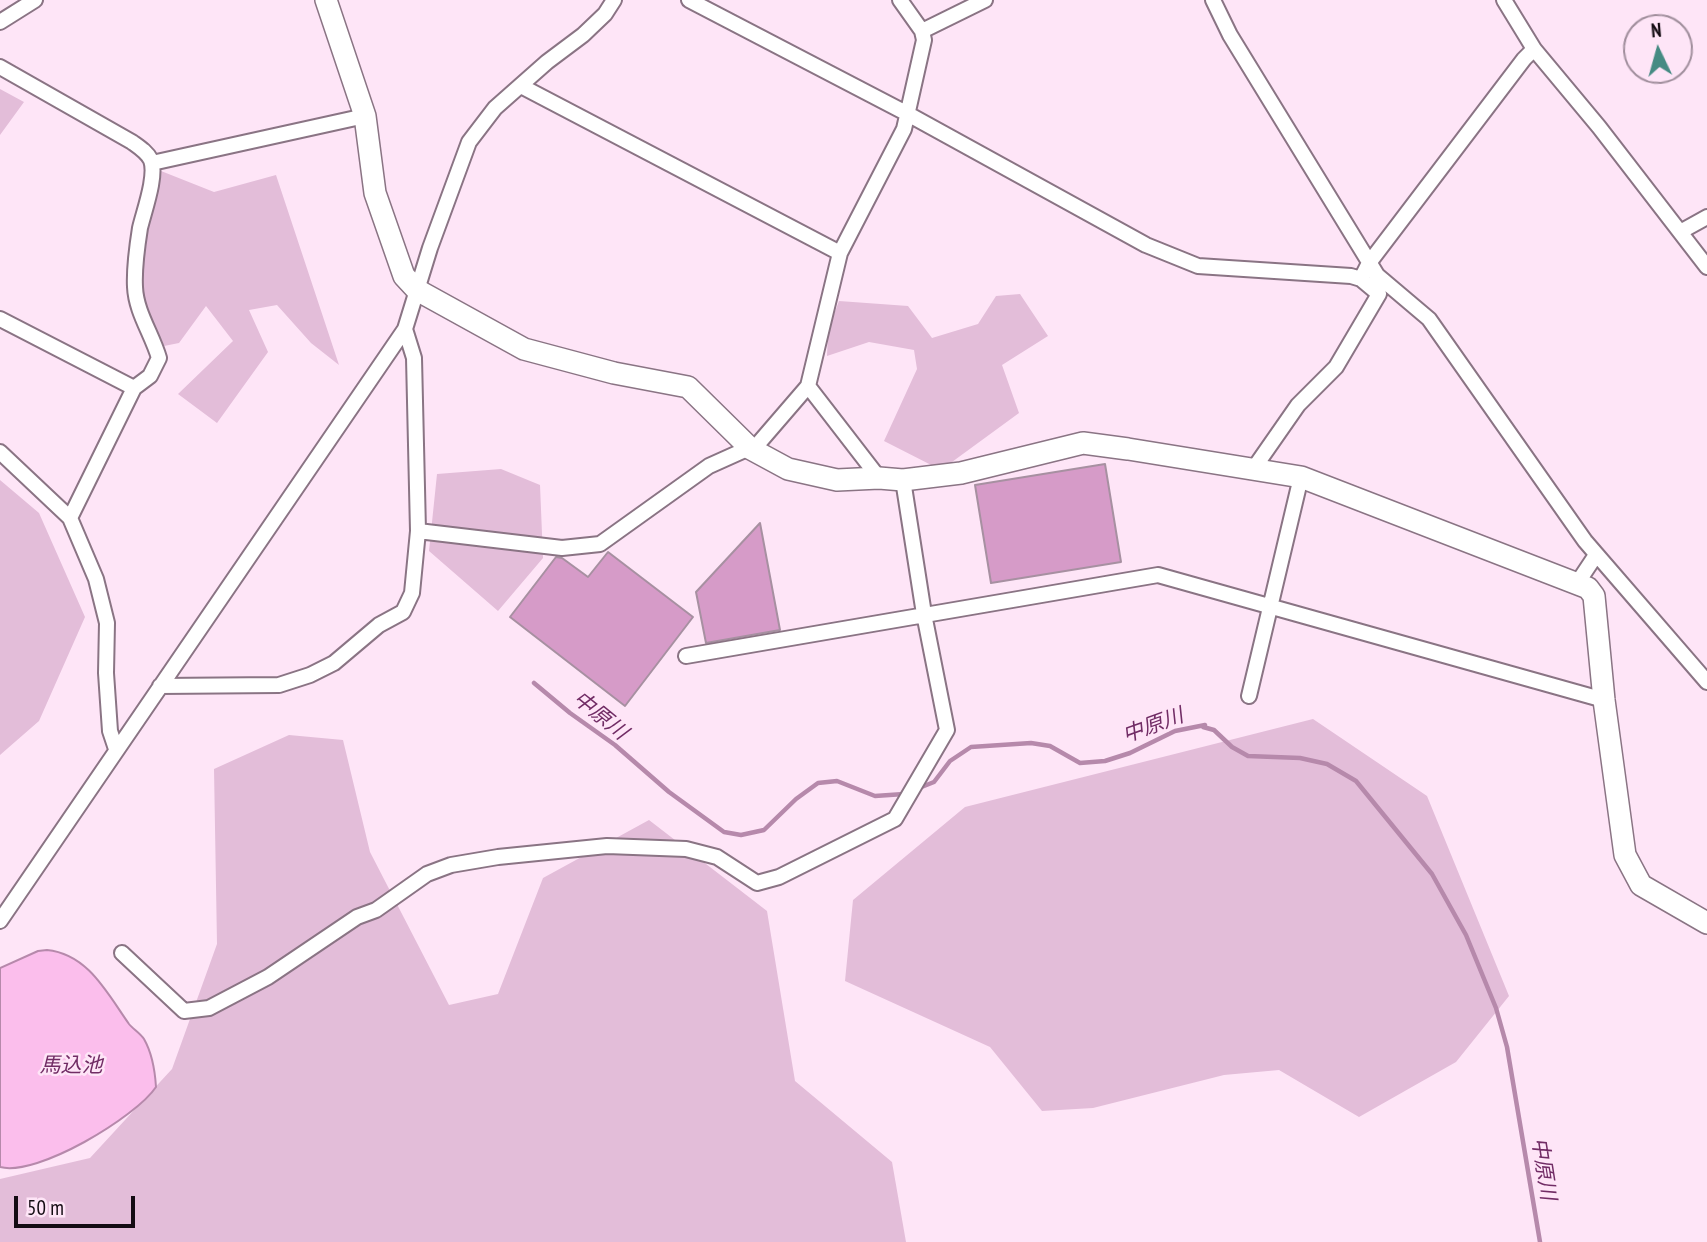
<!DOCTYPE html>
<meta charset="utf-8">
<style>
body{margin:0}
#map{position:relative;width:1707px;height:1242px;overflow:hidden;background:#fee5f7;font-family:"PT Sans Narrow",sans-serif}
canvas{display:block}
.north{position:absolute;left:1623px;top:14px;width:70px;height:70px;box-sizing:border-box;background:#fee5f7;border:2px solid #a08e9c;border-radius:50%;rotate:355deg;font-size:19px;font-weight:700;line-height:28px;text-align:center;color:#140c13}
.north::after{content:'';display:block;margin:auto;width:24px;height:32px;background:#468b83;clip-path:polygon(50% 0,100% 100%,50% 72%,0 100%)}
.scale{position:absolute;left:14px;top:1196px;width:121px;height:32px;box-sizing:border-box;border:4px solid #140c13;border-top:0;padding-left:9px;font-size:21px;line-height:24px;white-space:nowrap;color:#140c13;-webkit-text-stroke:5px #fee5f7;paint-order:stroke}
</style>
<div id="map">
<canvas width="1707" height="1242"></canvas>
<div class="north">N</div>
<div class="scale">50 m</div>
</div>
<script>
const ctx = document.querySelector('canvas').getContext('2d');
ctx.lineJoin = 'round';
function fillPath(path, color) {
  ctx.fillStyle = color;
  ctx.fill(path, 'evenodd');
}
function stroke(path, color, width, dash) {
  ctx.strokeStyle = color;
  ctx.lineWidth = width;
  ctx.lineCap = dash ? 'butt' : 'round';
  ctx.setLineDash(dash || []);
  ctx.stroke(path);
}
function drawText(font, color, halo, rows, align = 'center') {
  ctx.font = font + ' "PT Sans Narrow","Noto Sans JP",sans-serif';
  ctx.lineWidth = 5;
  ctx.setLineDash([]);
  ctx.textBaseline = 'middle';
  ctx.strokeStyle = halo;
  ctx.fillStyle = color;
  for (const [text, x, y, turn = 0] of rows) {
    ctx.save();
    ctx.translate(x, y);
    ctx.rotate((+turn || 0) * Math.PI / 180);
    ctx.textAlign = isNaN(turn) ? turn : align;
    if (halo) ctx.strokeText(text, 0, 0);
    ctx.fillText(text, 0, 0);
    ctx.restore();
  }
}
fillPath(new Path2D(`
 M0,89l24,13 -24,33z
 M161,171l53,21 62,-17 63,190 -28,-22 -34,-38 -28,5 19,42 -51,71 -39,-29 55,-53 -27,-35 -27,37 -15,3 -21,-47v-51z
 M1020,294l28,42 -46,29 17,48 -78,57 -57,-29 33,-72 -3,-19 -45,-8 -42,14 1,-26 11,-29 69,5 24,32 46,-14 18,-28z
 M501,469l39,16 3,73 -45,53 -69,-60 8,-77z
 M0,480l39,33 46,104 -46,104 -39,34z
 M1313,719l114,77 82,200 -53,66 -97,55 -80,-47 -55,5 -131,33 -51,3 -52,-64 -145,-66 8,-81 112,-93z
 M289,735l54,5 27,112 79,153 49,-11 45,-116 106,-58 118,91 28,170 97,81 14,80h-906v-63l90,-21 82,-89 45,-125 -3,-175z`), '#e3bdd9');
const water = new Path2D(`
 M47,950c41,4 60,43 82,74 4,5 11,9 15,15 8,14 11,32 12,48 -20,30 -119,90 -156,80v-199l38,-17z`);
fillPath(water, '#fbbeec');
stroke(water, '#b689ab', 2);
stroke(new Path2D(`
 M534,683l36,30 45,32 54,47 55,40 17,3 23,-5 32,-31 22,-16 19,-2 38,15 29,-2
 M919,788l15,-6 16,-21 21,-14 60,-4 19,3 30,17 25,-2 25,-8 45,-22 30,-6 -2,2 11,3 18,17 16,9 52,2 27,6 29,17 76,93 34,61 30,73 11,39 33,195`), '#b689ab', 4.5);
const building = new Path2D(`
 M1105,464l16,98 -130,21 -16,-98z
 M760,523l20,107 -74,13 -10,-51z
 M608,552l85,65 -68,89 -115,-89 46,-60 6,1 26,19z`);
fillPath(building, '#d69bc8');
stroke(building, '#a790a1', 2);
const street = new Path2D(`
 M689,0l217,113 240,132 52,21 153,10 10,3
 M1213,0l17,35 147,240 52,44 156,222 122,141
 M1504,0l30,49 65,78 108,140
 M0,22l35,-22
 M922,31l63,-31
 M0,67l132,75c7,5 15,10 19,18 6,16 -7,51 -11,68 -3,19 -6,40 -5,59 1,25 17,47 24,71l-9,18 -16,12 -64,130
 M521,86l319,167
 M152,163l213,-47
 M1680,232l27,-15
 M0,319l134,69
 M808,386l71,92
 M0,452l70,66 26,61 11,44 -1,50 4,58 6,18
 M1252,471l46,-66 38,-38 43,-73 -18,-15 8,-16 155,-204 10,-10
 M418,531l144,17 38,-4 109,-78 49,-22 50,-58 32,-133 64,-124 20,-89 -2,-9 -22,-31
 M1578,582l18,-27
 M686,656l472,-81 446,125
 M160,686l119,-1 31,-10 24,-12 45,-38 24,-13 9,-19 6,-62 -4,-173 -9,-29
 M1249,696l52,-219
 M0,921l405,-592 25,-81 39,-106 26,-34 52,-46 36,-27 22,-21 9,-14
 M122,953l62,58 25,-3 59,-31 89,-60 19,-7 51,-36 24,-9 47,-8 109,-11 79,3 31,8 40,26 22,-6 116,-58 52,-89 -23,-116 -21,-134`);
const secondary = new Path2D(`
 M326,0l39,116 10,77 29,83 13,14 107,59 90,24 74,14 63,62 37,20 49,11 42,-2 24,2 58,-7 122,-30 45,6 173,28 287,111 6,8 10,104 21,155 16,30 66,38`);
stroke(street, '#8a7484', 18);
stroke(secondary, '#8a7484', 24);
stroke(street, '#fff', 14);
stroke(secondary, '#fff', 21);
drawText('italic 21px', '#712c65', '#fee5f7', [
 ["中原川",600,716,39],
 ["中原川",1153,726,-20],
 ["馬込池",71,1066],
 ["中原川",1543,1169,81]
]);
</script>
